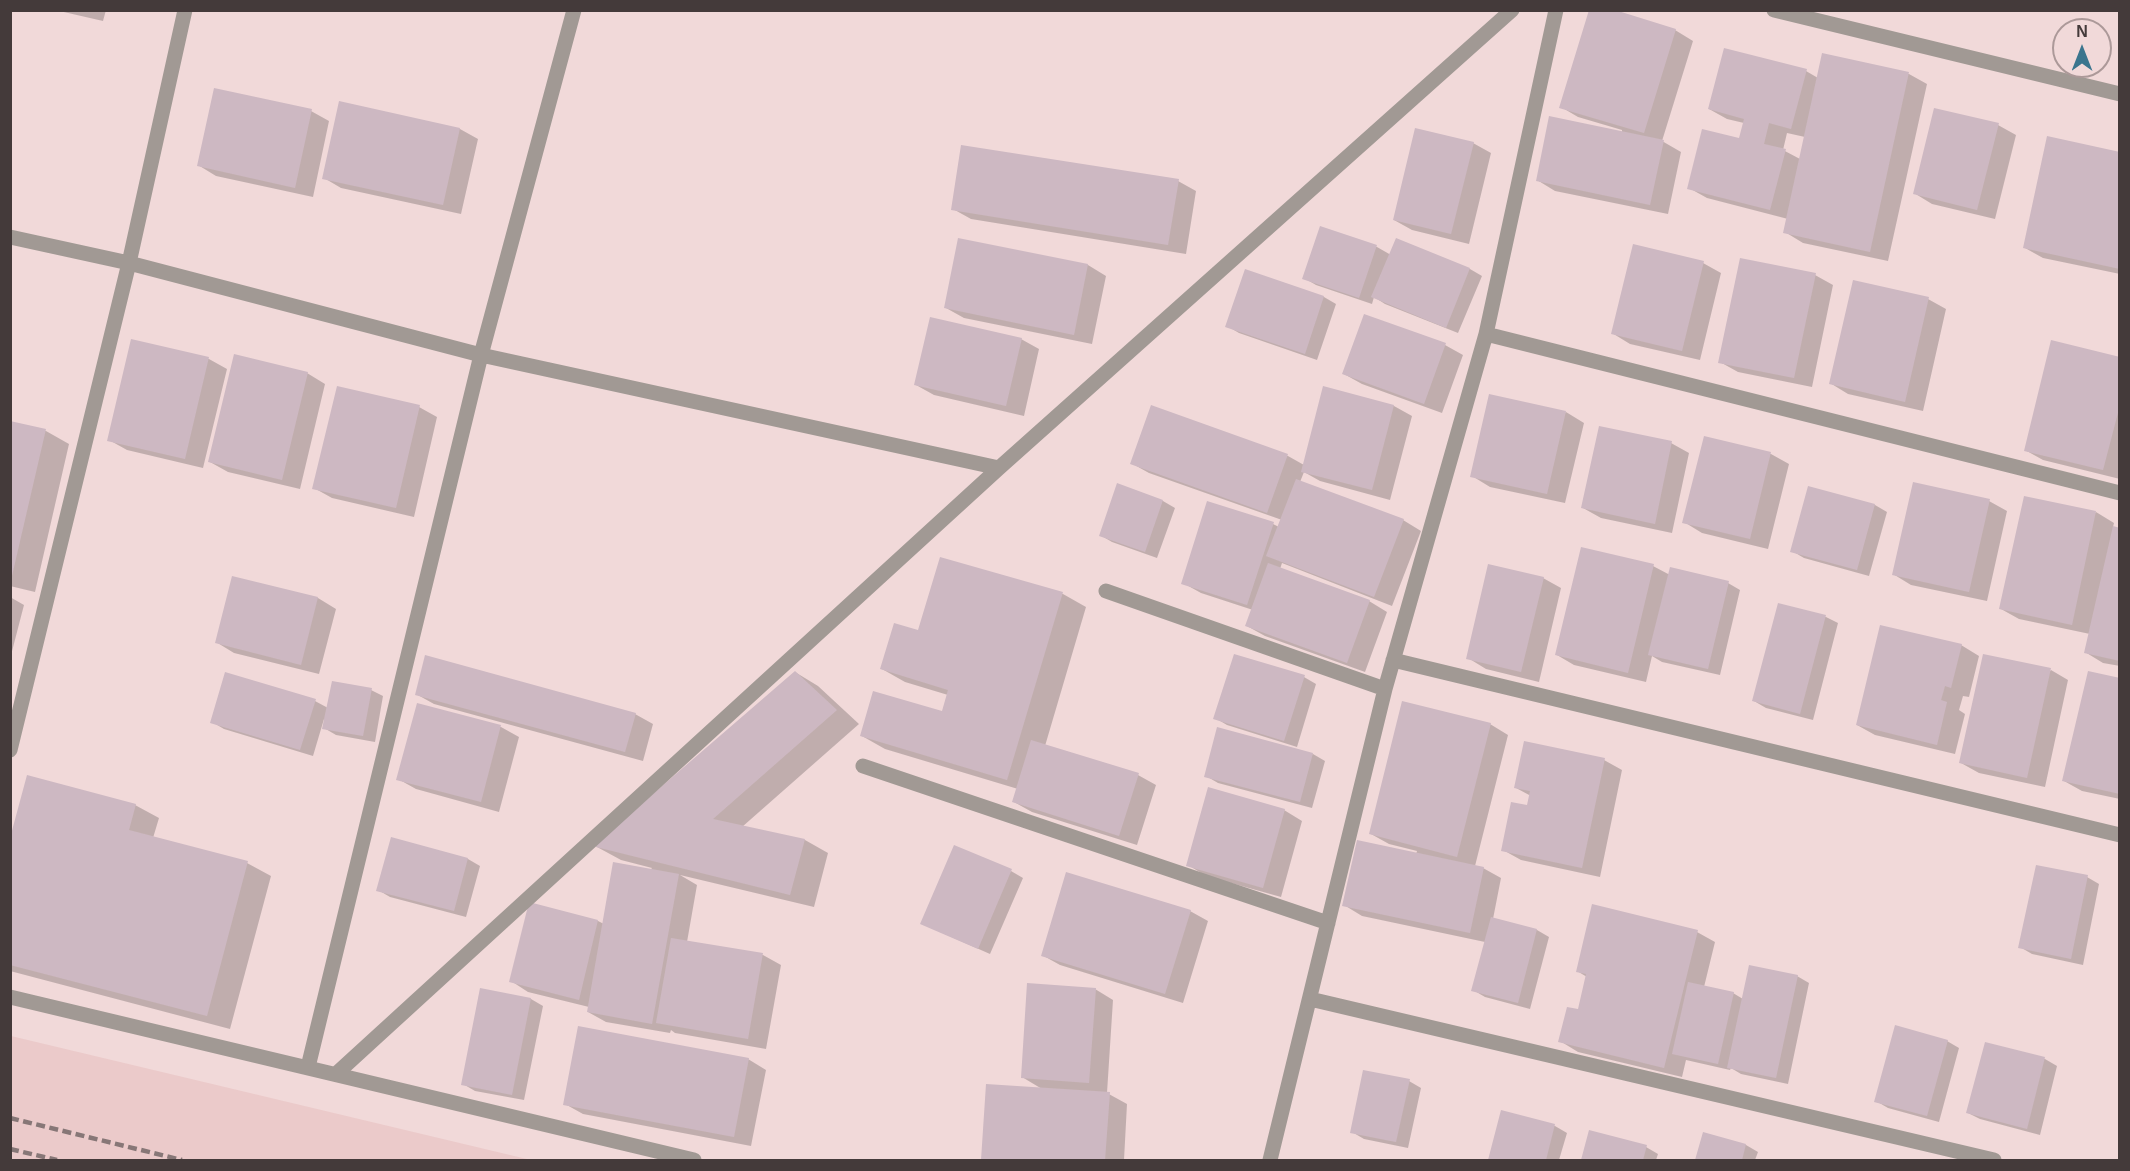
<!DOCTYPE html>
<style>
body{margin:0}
#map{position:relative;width:2130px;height:1171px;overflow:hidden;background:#f1d9d9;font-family:Arial,sans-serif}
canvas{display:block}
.frame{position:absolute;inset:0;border:12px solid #443a3a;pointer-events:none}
.north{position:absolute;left:2052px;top:18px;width:60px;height:60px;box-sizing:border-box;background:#f1d9d9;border:2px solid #ac9999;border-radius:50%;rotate:0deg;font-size:16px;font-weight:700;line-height:24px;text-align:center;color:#443a3a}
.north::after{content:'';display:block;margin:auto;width:21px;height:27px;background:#3b758e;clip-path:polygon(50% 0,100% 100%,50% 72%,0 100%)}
</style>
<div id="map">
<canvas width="2130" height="1171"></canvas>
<div class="frame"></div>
<div class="north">N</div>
</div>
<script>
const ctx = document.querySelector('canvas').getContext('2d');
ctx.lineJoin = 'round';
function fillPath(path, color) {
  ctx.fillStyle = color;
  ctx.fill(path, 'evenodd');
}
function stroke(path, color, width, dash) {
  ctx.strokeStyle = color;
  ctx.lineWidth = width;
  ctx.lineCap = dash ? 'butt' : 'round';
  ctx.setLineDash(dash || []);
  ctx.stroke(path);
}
fillPath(new Path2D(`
 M11,1036l520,124h-520z`), '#ebcaca');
fillPath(new Path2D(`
 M55,10h51l-3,11z
 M1675,30l18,11 -31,100 19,11 -13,62 -113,-23 -18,-11 85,-47v-3l-44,-13 -17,-10z
 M1806,71l12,7 91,-4 18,10 -39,177 -85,-18 -18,-11 3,-13 -81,-21 -18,-10 51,-48 4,-17 -17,-4 -18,-10zM1787,133l18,4 -5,22 -17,-9z
 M340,103l120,26 18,10 -17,75 -120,-26 -17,-10z
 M311,111l18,10 -16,76 -97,-21 -18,-11z
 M1998,125l18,10 -21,84 -63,-15 -18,-11z
 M1473,143l18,10 -22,91 -57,-14 -18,-10z
 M2120,153v121l-77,-16 -18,-10z
 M1178,181l18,10 -10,63 -215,-35 -18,-10z
 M1321,228l56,19 14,8 6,-15 73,29 12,7 -24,57 -73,-29 -11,-7 -2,7 -56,-19 -12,-7z
 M959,240l129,25 18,11 -14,68 -128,-26 -18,-10z
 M1703,263l18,10 -21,87 -70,-16 -18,-11z
 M1246,271l78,26 12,7 -19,56 -78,-27 -12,-7z
 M1815,275l18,10 -21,102 -74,-15 -18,-10z
 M1928,299l18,10 -23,102 -75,-17 -18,-11z
 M1021,339l18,10 -15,67 -90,-21 -18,-10z
 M132,341l77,18 18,10 -24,99 -76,-18 -18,-10z
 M1445,345l18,10 -21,58 -80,-29 -18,-10z
 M2120,359v120l-77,-19 -18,-10z
 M307,373l18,11 -25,105 -72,-17 -18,-10z
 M1324,388l70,18 18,10 -22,84 -70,-19 -16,-9 -4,10 103,38 18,11 -29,75 -110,-43 -2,6 89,32 18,11 -22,60 -100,-36 -18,-10 6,-16 -52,-17 -18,-10 90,-59 6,3 3,-7 -133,-47 -18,-10 21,-56 136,49 16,9z
 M419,407l18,10 -23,100 -82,-19 -18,-10z
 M1566,412l18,11 -19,80 -75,-16 -18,-11z
 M10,422l36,9 23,13 -34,148 -25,-6z
 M1705,438l66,16 18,10 -21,85 -66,-16 -18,-11z
 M1671,443l18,10 -17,80 -71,-15 -18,-10z
 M1118,485l45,16 12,7 -18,50 -45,-16 -12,-7z
 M1809,488l66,17 12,7 -18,64 -65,-18 -12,-7z
 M1989,501l18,10 -20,90 -76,-16 -18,-11z
 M2096,512l18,11 -1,4 7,2v137l-17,-3 -18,-11 5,-18 -71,-15 -18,-10z
 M941,559l122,35 23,13 -41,139 93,29 18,10 -19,60 -105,-33 -18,-10 4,-13 -133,-40 -23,-13 81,-23 5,-18 -43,-13 -23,-13 37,-37z
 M1653,566l17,9 58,8 12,7 -20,85 -58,-13 -10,-6 -6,26 -72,-17 -17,-10z
 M233,577l85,21 18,11 -17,65 -85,-21 -18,-11z
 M1543,578l18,10 -22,94 -53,-13 -18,-11z
 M10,597l14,8 -14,54z
 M1779,605l47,12 12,6 -25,97 -47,-12 -12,-7z
 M1961,645l18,11 -10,41 -6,-1 -4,14 6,4 -10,40 -80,-19 -18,-10z
 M2051,670l17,10 -23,107 -66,-14 -18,-10z
 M795,672l23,14 41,38 -117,103 63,13 23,13 -14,54 -134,-32 17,10 -10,57 76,13 18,10 -15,84 -91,-16 -4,-3 -1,3 -64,-11 -18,-10 1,-5 -61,-15 -17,-11 19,-77 68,17 6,3 48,-56 -31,-8 -24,-13z
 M1304,677l12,7 -19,63 -70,-22 -12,-7z
 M2120,679v120l-38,-8 -18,-10z
 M371,690l12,6 -8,46 -39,-7 -12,-7 2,-9h-2l-11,37 -89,-27 -12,-7 103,-21 13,7z
 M416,694l219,20 18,10 -10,37 -209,-57z
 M418,705l83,22 18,10 -20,75 -83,-23 -18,-10z
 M1490,724l18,11 -33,131 8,2 18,10 -8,41 44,11 12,7 -19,72 -45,-12 -12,-7 12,-48 -123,-26 -18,-11 72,-51 1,-3 -28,-7 -18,-10z
 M1313,754l12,7 -13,47 -94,-25 -12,-7z
 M1604,760l18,10 -22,107 -79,-17 -18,-10 25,-44 3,-10 -15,-8z
 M135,805l24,13 -6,20 94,25 24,13 -41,153 -220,-58v-128z
 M1284,810l18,11 -21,76 -75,-21 -18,-11z
 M392,839l76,20 12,7 -14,51 -76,-20 -12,-7z
 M1011,871l12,7 -33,76 -68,-30z
 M2087,877l12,7 -16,81 -51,-11 -12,-7z
 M1190,911l18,10 -25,82 -123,-38 -18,-10z
 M1697,932l18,10 -11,45 29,6 10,6 54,-23 12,7 -21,101 -47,-10 -10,-6 -1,2 -44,-10 -4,17 -104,-25 -18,-11 19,-30 8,-34 -10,-6z
 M1095,989l18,11 -6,93 20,11 -3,56h-141l5,-75 54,4 -20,-12z
 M481,990l50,9 12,7 -19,94 -49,-9 -12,-7z
 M1947,1041l12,7 -20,74 -51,-14 -12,-7z
 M1986,1043l59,16 12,7 -17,69 -60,-16 -12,-6z
 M748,1059l18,11 -15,76 -168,-32 -18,-10z
 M1409,1081l12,7 -13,60 -44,-9 -12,-7z
 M1502,1112l53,14 12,7 -8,27h-69z
 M1590,1132l56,15 12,7 -2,6h-74z
 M1704,1134l42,11 12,7 -3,8h-58z`), '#0003');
fillPath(new Path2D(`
 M1589,10h26l61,19 -32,104 -85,-25z
 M1724,48l83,21 -16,60 -22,-6 -5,21 22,5 -16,61 -83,-21 15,-60 37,9 5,-19 -36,-10z
 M1822,53l87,19 -39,180 -87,-19z
 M214,88l98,21 -17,79 -98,-22z
 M339,101l121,27 -17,77 -121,-26z
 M1934,108l65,15 -22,87 -64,-16z
 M1549,116l115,24 -14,65 -114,-24z
 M1415,128l59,14 -23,92 -58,-14z
 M2047,136l73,16v117l-97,-21z
 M961,145l218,34 -11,66 -217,-35z
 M1320,226l57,19 -18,53 -57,-19z
 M958,238l130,26 -14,71 -130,-27z
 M1396,238l74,30 -24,60 -75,-31z
 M1633,244l71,17 -22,90 -71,-17z
 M1740,258l76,15 -22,105 -76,-15z
 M1245,269l79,27 -19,58 -80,-27z
 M1853,280l76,17 -24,105 -76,-18z
 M1364,314l82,29 -22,61 -82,-30z
 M930,317l92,21 -16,68 -92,-21z
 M131,339l78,18 -24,102 -78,-18z
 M2051,340l69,17v48l-17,65 -79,-19z
 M234,354l74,18 -26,108 -74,-18z
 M337,386l83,19 -24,103 -84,-19z
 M1323,386l71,19 -22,85 -71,-18z
 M1489,394l77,17 -19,83 -77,-17z
 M1151,405l137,49 -21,59 -137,-49z
 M10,421l36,8 -35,151h-1z
 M1599,426l73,15 -17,83 -74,-16z
 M1704,436l67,16 -21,87 -68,-16z
 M1296,479l108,40 -30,78 -108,-41z
 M1913,482l77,17 -21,93 -77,-17z
 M1117,483l46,17 -18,52 -46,-16z
 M1808,486l67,18 -18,66 -67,-18z
 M2024,496l72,15 -24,114 -73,-16z
 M1207,501l67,21 -27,83 -66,-21z
 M2113,526l7,2v133l-36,-8z
 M1581,547l73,17 -26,109 -73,-18z
 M940,557l123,35 -56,188 -147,-44 13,-45 69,20 6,-21 -68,-21 14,-46 24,7z
 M1268,563l102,37 -23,63 -102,-37z
 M1488,564l56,13 -23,95 -55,-13z
 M1670,567l59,14 -21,88 -60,-14z
 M232,576l86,21 -17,68 -86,-22z
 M1778,603l48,12 -26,99 -48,-13z
 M1880,625l82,19 -11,44 -6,-2 -4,14 6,2 -10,43 -81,-20z
 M1234,654l71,21 -21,66 -71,-22z
 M1983,654l68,14 -24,110 -68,-15z
 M425,655l211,58 -11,39 -210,-57z
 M795,671l42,39 -124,109 92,20 -15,56 -194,-48v-4z
 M2088,671l32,7v116l-58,-13z
 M225,672l91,27 -16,51 -90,-27z
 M332,681l40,7 -9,48 -41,-7z
 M1402,701l89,22 -34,134 -88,-23z
 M417,703l84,22 -20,77 -85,-22z
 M1217,727l96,26 -13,49 -96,-25z
 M1031,740l108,33 -20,63 -107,-34z
 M1524,741l81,17 -23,110 -81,-17 10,-49 16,3 3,-14 -16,-3z
 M27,775l109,29 -7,26 119,31 -41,155 -197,-51v-127z
 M1208,787l77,22 -22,79 -77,-22z
 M391,837l77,21 -14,53 -78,-20z
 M1357,840l127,27 -14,66 -128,-27z
 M954,845l58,24 -34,80 -58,-25z
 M613,862l66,12 -27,150 -65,-12z
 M2036,865l52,10 -17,84 -53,-11z
 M1066,872l125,38 -26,84 -124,-38z
 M529,902l69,18 -19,80 -70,-18z
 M1592,904l106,26 -34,138 -106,-26 9,-35 11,2 8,-35 -10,-2z
 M1491,917l46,12 -19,74 -47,-12z
 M671,938l92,15 -15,86 -92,-16z
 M1749,965l49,10 -22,103 -49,-10z
 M1688,982l46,10 -16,72 -46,-10z
 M1027,983l69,5 -7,95 -68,-5z
 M480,988l51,10 -19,97 -51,-10z
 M1895,1025l53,15 -21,76 -53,-14z
 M578,1026l171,32 -15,79 -171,-32z
 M1985,1042l60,15 -18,72 -61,-16z
 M1363,1070l47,9 -14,63 -46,-9z
 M986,1084l124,8 -5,68h-124z
 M1501,1110l54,14 -9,36h-58z
 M1589,1130l58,15 -4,15h-62z
 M1703,1132l43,12 -4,16h-47z`), '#cdb8c2');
stroke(new Path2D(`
 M1774,10l346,84
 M10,237l119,26 352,92 518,113
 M1486,334l634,159
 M1106,591l279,98
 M1393,660l727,175
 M10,750l119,-487 56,-253
 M863,766l465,157
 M10,997l684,163
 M1310,999l684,161
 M308,1067l173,-712 93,-345
 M336,1074l663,-606 513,-458
 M1270,1160l115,-471 101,-355 70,-324`), '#a19994', 15);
stroke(new Path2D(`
 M10,1118l172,42
 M10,1149l47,11`), '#877777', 4.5, [9, 4.5]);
</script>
